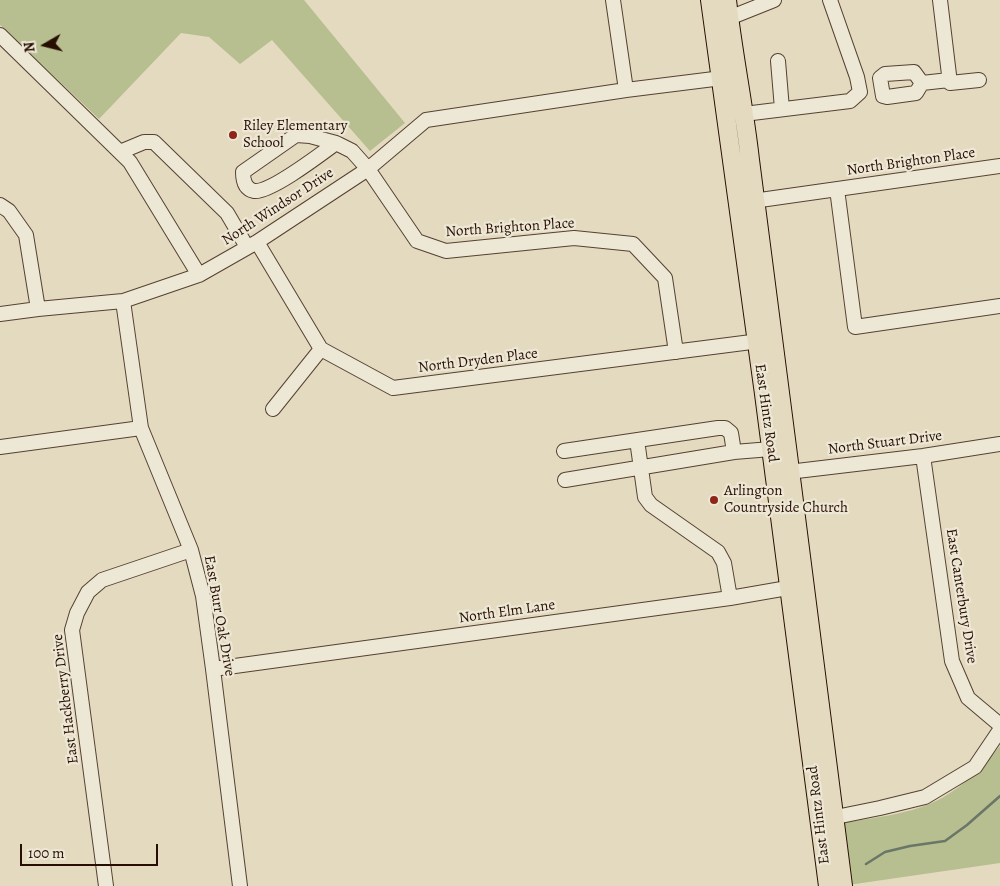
<!DOCTYPE html>
<style>
body{margin:0}
#map{position:relative;width:1000px;height:886px;overflow:hidden;background:#e4dabf;font-family:Alegreya,serif}
canvas{display:block}
.north{position:absolute;left:20px;top:20px;width:50px;height:50px;-webkit-text-stroke:4px #ede7d5;paint-order:stroke;rotate:262deg;font-size:14px;font-weight:700;line-height:20px;text-align:center;color:#270e02}
.north::after{content:'';display:block;margin:auto;width:18px;height:22px;background:#270e02;clip-path:polygon(50% 0,100% 100%,50% 72%,0 100%)}
.scale{position:absolute;left:20px;top:844px;width:138px;height:22px;box-sizing:border-box;border:2px solid #270e02;border-top:0;padding-left:6px;font-size:15px;line-height:18px;white-space:nowrap;color:#270e02;-webkit-text-stroke:4px #ede7d5;paint-order:stroke}
</style>
<div id="map">
<canvas width="1000" height="886"></canvas>
<div class="north">N</div>
<div class="scale">100 m</div>
</div>
<script>
const ctx = document.querySelector('canvas').getContext('2d');
ctx.lineJoin = 'round';
function fillPath(path, color) {
  ctx.fillStyle = color;
  ctx.fill(path, 'evenodd');
}
function stroke(path, color, width, dash) {
  ctx.strokeStyle = color;
  ctx.lineWidth = width;
  ctx.lineCap = dash ? 'butt' : 'round';
  ctx.setLineDash(dash || []);
  ctx.stroke(path);
}
function drawText(font, color, halo, rows, align = 'center') {
  ctx.font = font + ' Alegreya,serif';
  ctx.lineWidth = 4.5;
  ctx.setLineDash([]);
  ctx.textBaseline = 'middle';
  ctx.strokeStyle = halo;
  ctx.fillStyle = color;
  for (const [text, x, y, turn = 0] of rows) {
    ctx.save();
    ctx.translate(x, y);
    ctx.rotate((+turn || 0) * Math.PI / 180);
    ctx.textAlign = isNaN(turn) ? turn : align;
    if (halo) ctx.strokeText(text, 0, 0);
    ctx.fillText(text, 0, 0);
    ctx.restore();
  }
}
fillPath(new Path2D(`
 M0,0h304l101,123 -35,28 -98,-111 -32,24 -31,-27 -28,-4 -82,86 -99,-94z
 M1000,746v117l-152,22 -8,-62c33,-5 73,-9 102,-25 23,-13 41,-32 58,-52z`), '#b7be8f');
stroke(new Path2D(`
 M866,864l19,-12 25,-6 35,-5 22,-16 33,-29`), '#6a7668', 2.5);
const minor = new Path2D(`
 M613,0l13,90
 M940,0l10,83 29,-3
 M729,18l45,-18
 M0,35l130,127 69,113
 M778,61l4,48
 M922,83l-8,-11 -29,2 -5,4 3,18 4,1 29,-4 6,-10 27,-3
 M744,114l106,-13 10,-9 -3,-15 -27,-77
 M336,143c-15,11 -66,50 -82,48 -9,-2 -11,-11 -11,-19l53,-37 14,1 26,7 16,8 16,18 49,72 29,10 128,-13 59,6 32,34 11,74
 M120,152l24,-10h10l73,71 20,34
 M837,189l18,138 145,-21
 M746,202l254,-36
 M0,205l9,6 17,24 12,74
 M257,242l64,107 72,39 374,-48
 M123,301l18,127 50,122 12,46 10,73 27,217
 M0,314l38,-5 85,-8 76,-26 58,-33 111,-73 58,-49 200,-30 104,-13
 M273,409l48,-60
 M637,440l8,57 6,8 67,47 6,11 6,35
 M0,447l141,-19
 M564,451l154,-23h7l6,5 3,19
 M923,456l29,205 16,37 32,27
 M780,473l143,-17 77,-12
 M565,480l169,-28 37,-3
 M213,669l517,-71 69,-12
 M826,819l54,-11 45,-11 50,-30 25,-37
 M106,886l-34,-256 5,-17 11,-21 14,-12 89,-30`);
const major = new Path2D(`
 M710,0l54,394 64,492
 M727,0c6,54 17,106 23,160 30,242 64,484 93,726`);
stroke(minor, '#564131', 16);
stroke(major, '#270e02', 20);
stroke(minor, '#ede7d5', 14);
stroke(major, '#e4dabf', 18);
for (const [x, y, r, color] of [
 [233,135,5,"#8f2418"],
 [714,500,5,"#8f2418"]
]) {
  const dot = new Path2D();
  dot.arc(x, y, r, 0, 2 * Math.PI);
  ctx.fillStyle = color;
  ctx.fill(dot);
  stroke(dot, '#ede7d5', 2);
}
drawText('15px', '#270e02', '#ede7d5', [
 ["Riley Elementary",243,126],
 ["School",243,143],
 ["Arlington",724,491],
 ["Countryside Church",724,508]
], 'left');
drawText('15px', '#270e02', '#ede7d5', [
 ["North Brighton Place",911,162,-8],
 ["North Windsor Drive",278,207,-33],
 ["North Brighton Place",510,228,-4],
 ["North Dryden Place",478,361,-7],
 ["East Hintz Road",766,413,82],
 ["North Stuart Drive",885,443,-7],
 ["East Canterbury Drive",961,596,81],
 ["North Elm Lane",507,612,-8],
 ["East Burr Oak Drive",219,616,80],
 ["East Hackberry Drive",66,699,-97],
 ["East Hintz Road",819,815,-97]
]);
</script>
